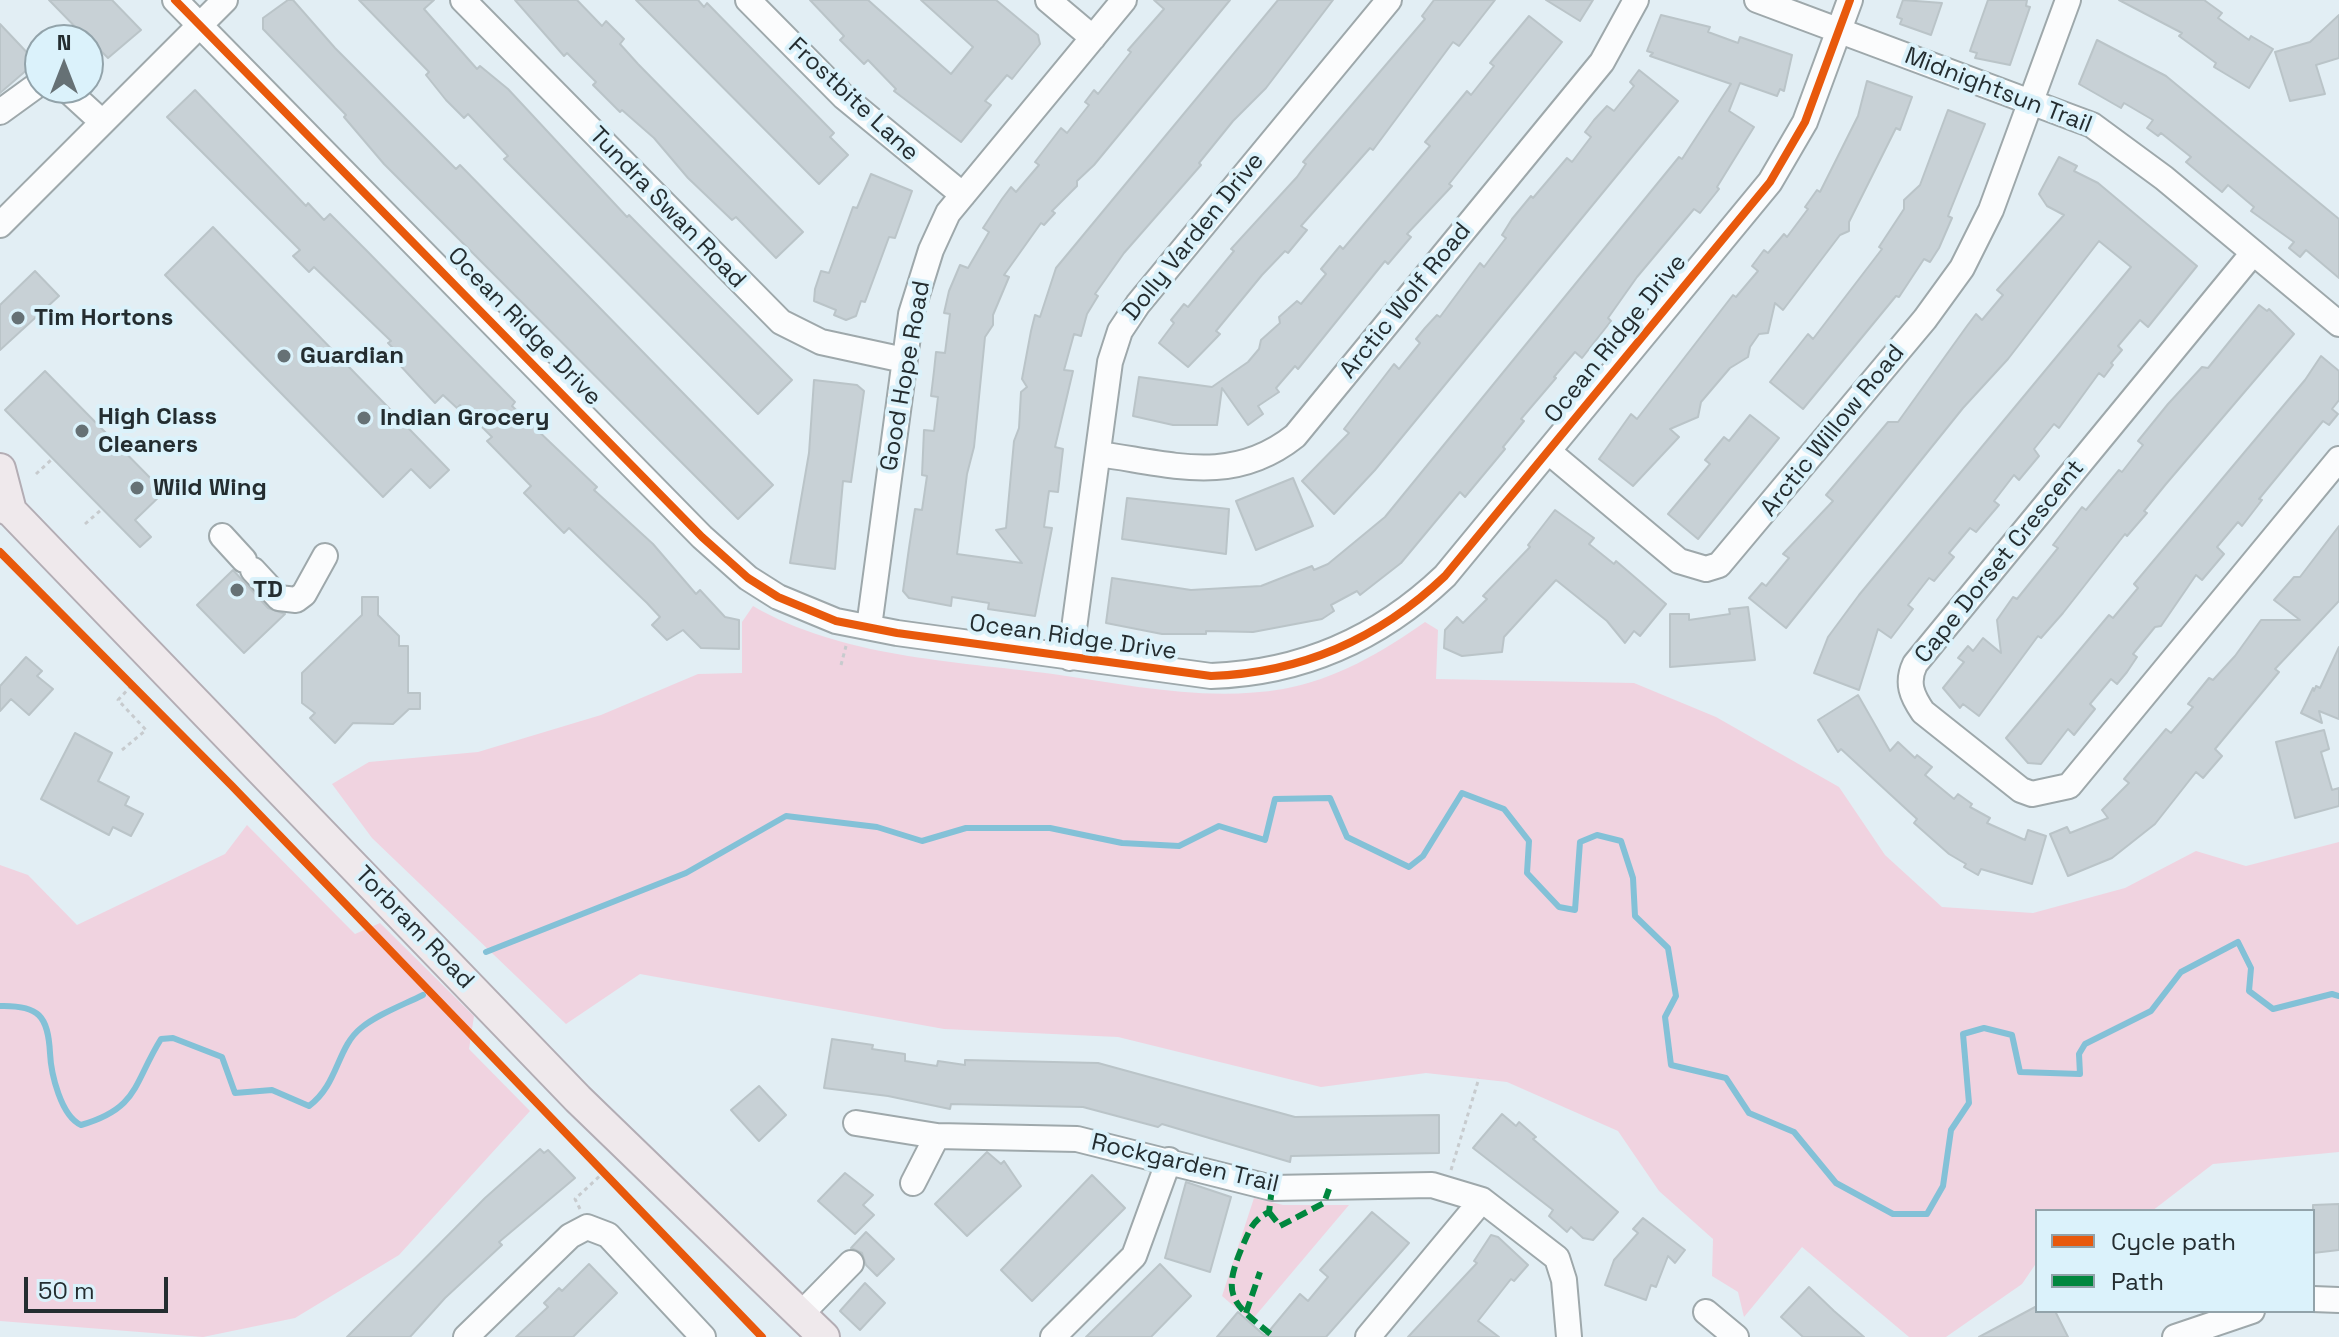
<!DOCTYPE html>
<style>
body{margin:0}
#map{position:relative;width:2339px;height:1337px;overflow:hidden;background:#e2eef4;font-family:"Space Grotesk",sans-serif}
canvas{display:block}
.legend{position:absolute;left:2035px;top:1209px;width:280px;height:104px;box-sizing:border-box;background:#dbf2fb;border:2px solid #92a3aa;margin:0;padding:10px 14px;list-style:none;font-size:24px;color:#242d30}
.legend li{display:flex;align-items:center;gap:16px;height:40px}
.legend b{width:40px;border:2px solid #92a3aa}
.north{position:absolute;left:24px;top:24px;width:80px;height:80px;box-sizing:border-box;background:#dbf2fb;border:2px solid #92a3aa;border-radius:50%;rotate:0deg;font-size:22px;font-weight:700;line-height:32px;text-align:center;color:#242d30}
.north::after{content:'';display:block;margin:auto;width:28px;height:36px;background:#667175;clip-path:polygon(50% 0,100% 100%,50% 72%,0 100%)}
.scale{position:absolute;left:24px;top:1277px;width:144px;height:36px;box-sizing:border-box;border:4px solid #242d30;border-top:0;padding-left:10px;font-size:24px;line-height:28px;white-space:nowrap;color:#242d30;-webkit-text-stroke:6px #dbf2fb;paint-order:stroke}
</style>
<div id="map">
<canvas width="2339" height="1337"></canvas>
<ul class="legend">
<li><b style="height:10px;background:#e8590c"></b>Cycle path</li>
<li><b style="height:10px;background:#00873e"></b>Path</li>
</ul>
<div class="north">N</div>
<div class="scale">50 m</div>
</div>
<script>
const ctx = document.querySelector('canvas').getContext('2d');
ctx.lineJoin = 'round';
function fillPath(path, color) {
  ctx.fillStyle = color;
  ctx.fill(path, 'evenodd');
}
function stroke(path, color, width, dash) {
  ctx.strokeStyle = color;
  ctx.lineWidth = width;
  ctx.lineCap = dash ? 'butt' : 'round';
  ctx.setLineDash(dash || []);
  ctx.stroke(path);
}
function drawText(font, color, halo, rows, align = 'center') {
  ctx.font = font + ' "Space Grotesk",sans-serif';
  ctx.lineWidth = 8;
  ctx.setLineDash([]);
  ctx.textBaseline = 'middle';
  ctx.strokeStyle = halo;
  ctx.fillStyle = color;
  for (const [text, x, y, turn = 0] of rows) {
    ctx.save();
    ctx.translate(x, y);
    ctx.rotate((+turn || 0) * Math.PI / 180);
    ctx.textAlign = isNaN(turn) ? turn : align;
    if (halo) ctx.strokeText(text, 0, 0);
    ctx.fillText(text, 0, 0);
    ctx.restore();
  }
}
fillPath(new Path2D(`
 M753,606c88,51 200,55 300,68 76,11 153,28 230,15 51,-9 100,-37 142,-67l13,8 -2,49 198,4 82,34 123,70 46,68 57,52 91,6 92,-25 71,-37 50,15 93,-24v310l-126,12 -61,47h-115v51l-15,22 -76,53h-37l-107,-90 -58,70 -6,-25 -26,-16 1,-37 -54,-48 -41,-60 -111,-49 -81,-9 -105,14 -203,-50 -174,-8 -304,-55 -74,50 -194,-186 -40,-54 37,-22 109,-10 123,-37 97,-41 44,-1v-51z
 M247,825l108,109 25,-11 94,93 -5,33 61,62 -131,144 -104,63 -92,19 -203,-16v-456l28,10 49,50 148,-71z
 M1254,1198l29,7h66l-98,116 -29,-25z`), '#f0d3e0');
stroke(new Path2D(`
 M486,952l200,-79 100,-57 91,11 45,14 44,-13h84l72,15 57,3 40,-20 46,14 10,-41 55,-1 17,39 62,30 14,-11 39,-63 42,16 25,32 -2,32 32,34 16,3 5,-68 17,-7 24,6 12,37 2,38 33,32 8,48 -11,21 6,48 55,13 23,35 45,19 42,51 57,31h34l16,-28 8,-56 18,-27 -6,-69 21,-6 28,7 8,37 60,2 -1,-20 6,-10 66,-33 30,-39 57,-30 13,26 -2,23 24,18 59,-15 7,2
 M0,1006c39,-1 48,10 50,47 1,21 11,63 31,72 58,-17 52,-41 80,-86l12,-1 49,19 13,36 37,-3 37,16c29,-21 28,-59 52,-78 17,-14 42,-23 62,-33`), '#83c1d7', 6);
const building = new Path2D(`
 M49,0h63l29,30 -33,28 -7,-7 -13,12 2,-21z
 M288,0h5l42,48 121,121 4,-4 313,320 -35,34 -354,-355 -40,-47 2,-2 -83,-86v-11z
 M359,0h75l-10,9 53,60 3,-3 28,23 119,128 2,-2 163,165 -34,34 -254,-255 4,-3 -40,-42 -4,4 -18,-18 -20,-25 3,-3z
 M515,0h62l25,26 4,-5 18,18 -4,5 18,20 165,168 -27,26 -40,-41 -4,3 -44,-42 -34,-40 -32,-28 -2,2 -27,-27 3,-3 -29,-29 -3,3z
 M636,0h62l6,7 3,-4 127,130 -4,4 18,18 -29,29z
 M810,0h58l83,74 22,-27 -52,-47h75l42,35 2,9 -28,35 -5,-4 -22,26 6,4 -30,37 -67,-51 2,-2 -28,-29 -4,4 -24,-24 4,-4z
 M1154,0h76l-136,165 -17,16v5l-25,25 3,2 -11,12 -3,-2 -37,52 5,2 -16,38v10l-8,12 -11,110 -7,27 -10,80 65,9 -26,-33 10,-2 8,-87 5,-13 2,-36 6,-5 -5,-8 9,-48 4,-16 5,2 16,-49 222,-268h55l-67,88 -33,33 -34,42 2,2 -77,88 -29,41 3,2 -11,18 -6,22 -7,-2 -10,36 9,1 -18,76 8,2 -5,43 -9,-1 -5,36 8,1 -17,88 -47,-7 1,-6 -37,-6 -1,9 -42,-8 -6,-7 6,-43 6,-39 7,1 5,-34 -5,-1 2,-45 10,1 4,-34 -7,-1 3,-25 2,-19 9,1 5,-39 -6,-1 5,-22 11,-26 8,3 21,-36 -6,-4 19,-29 9,-12 5,5 23,-27 -4,-3 26,-34 6,5 22,-28 -4,-3 9,-12 4,4 33,-42 -3,-2 36,-41z
 M1434,0h61l-36,46 -6,-4 -80,108 -3,-2 -69,78 6,4 -19,23 -3,-2 -23,24 -46,56 4,3 -32,33 -29,-24 15,-20 -3,-3 13,-16 4,3 46,-56 -3,-2 66,-72 9,-13 -3,-2 122,-143 -3,-3z
 M1546,0h47l-13,21z
 M1903,0l39,3 -11,32 -31,-11 2,-5 -5,-2z
 M1988,0h39l-1,6 4,1 -20,58 -35,-7 2,-5 -7,-2z
 M2119,0h85l18,13 -4,5 31,22 2,-4 22,13 -24,39 -35,-21 2,-4 -37,-27 3,-3z
 M1661,15l49,12 -2,5 30,11 2,-6 52,18 -8,36 -4,-2 -3,7 -37,-13 -11,28 25,16 -37,60 2,2 -19,24 -6,-4 -57,68 -29,41 3,3 -29,37 -7,-6 -21,25 2,1 -35,41 3,2 -21,26 2,2 -40,48 -5,-5 -59,71 -41,32 -3,-4 -26,14 3,6 -12,8 -69,13 -47,-1v3h-44l-56,-11 6,-45 79,12 70,-4 51,-20 2,4 14,-6 57,-47 294,-360 3,2 49,-75 -81,-28 3,-3 -6,-2z
 M2339,15v43l-23,7 9,29 -35,7 -15,-49 35,-10z
 M1529,16l33,26 -113,142 3,2 -45,48 4,3 -23,27 -3,-3 -87,108 -3,-3 -19,22 3,4 -21,14 5,8 -15,11 -26,-37 -5,37h-44l-40,-9 6,-39 73,10 36,-25 11,-13 2,-9 19,-17 -1,-6 18,-16 4,3 25,-30 -5,-5 19,-23 3,3 87,-103 -5,-4 42,-51 4,4 23,-29 -4,-3z
 M0,24l36,38 -36,31z
 M2097,40l69,36 173,143v59l-33,-28 -6,7 -11,-9 5,-6 -43,-31 3,-4 -26,-22 -6,7 -36,-30 5,-5 -30,-24 -3,3 -11,-8 6,-8 -29,-17 -3,5 -42,-24z
 M1639,70l39,31 -303,369 -41,44 -32,-33 47,-48 -5,-4 50,-65 5,5 21,-26 -4,-4 9,-11 12,-13 3,2 40,-54 4,4 22,-29 -4,-3 10,-16 19,-23 2,2 34,-40 5,4 19,-25 -6,-5 9,-12 13,-14 7,5 20,-25 -4,-4z
 M1867,81l45,16 -12,33 -4,-2 -47,94v9l-9,4 -57,75 -8,-7 -7,30 -9,1 -9,13 -2,10 -18,11 -29,34 -3,15 -28,12 9,8 -46,49 -34,-27 32,-45 6,5 96,-124 3,2 22,-26 -6,-5 12,-16 4,3 16,-19 3,3 21,-28 -3,-2 12,-17 3,2 38,-76z
 M195,90l111,116 2,-3 16,17 6,-6 37,37 148,151 -3,4 85,81 -3,3 59,54 43,50 4,-4 25,27 14,3v29l-38,-1 -18,-18 -16,10 -15,-15 8,-8 -13,-14 -78,-75 -5,5 -40,-40 7,-7 -44,-45 5,-4 -32,-32 -3,3 -14,-13 -8,8 -15,-16 -22,-24 5,-5 -15,-15 3,-2 -77,-74 -5,5 -16,-16 7,-6 -133,-133z
 M1948,110l37,14 -37,92 4,2 -13,30 -9,14 -6,-3 -25,38 -3,-1 -93,113 -33,-27 38,-48 5,5 69,-90 -3,-2 25,-38v-9l16,-15z
 M2059,157l18,9 -3,5 24,12 99,83 -49,61 -8,-7 -22,26 4,4 -11,13 2,2 -9,12 -5,-4 -40,55 -5,-4 -20,25 5,7 -20,24 -5,-5 -20,26 5,4 -23,27 -6,-4 -21,25 5,4 -20,24 -5,-3 -21,27 5,4 -22,29 -13,-9 -19,61 -45,-17 14,-36 31,-42 272,-328 -32,-26 -91,118 -45,49 -177,220 -37,-30 13,-15 4,3 23,-28 -6,-4 50,-53 -7,-6 62,-73h10l69,-96 9,-12 6,6 21,-25 -6,-5 67,-75 -17,-9 -8,-12z
 M871,174l41,17 -17,47 -6,-1 -24,65 -4,-1 -5,15 -10,4 -12,-5 2,-5 -22,-9 1,-12 6,-18 8,2 24,-66 4,1z
 M213,227l236,243 -19,18 -19,-19 -28,28 -218,-222z
 M35,271l24,25 -59,54v-45z
 M2259,305l8,6 2,-2 25,25 -128,150 -22,27 3,2 -20,23 -2,-2 -62,79 -22,25 -3,-2 -59,80 -16,-12 -3,4 -17,-20 21,-26 -6,-4 10,-12 5,5 10,-13 18,15 -4,-33 16,-23 4,2 41,-51 -5,-3 29,-38 4,3 33,-40 3,2 21,-27 -5,-4 30,-37 34,-37 6,1z
 M2321,356l18,15v29l-7,9 6,5 -9,11 -6,-4 -64,78 3,1 -20,26 -4,-4 -21,25 7,7 -22,26 -6,-5 -35,51 -6,1 -22,27 4,3 -10,15 -10,12 -6,-5 -21,25 5,5 -21,26 -6,-6 -27,35 -13,-1 -22,-25 103,-123 4,3 25,-30 -4,-4 171,-204z
 M45,371l119,121 -29,28 16,17 -11,10 -135,-137z
 M814,380l43,5 7,6 -13,91 -8,-1 -8,88 -45,-6 19,-110z
 M1750,415l29,23 -81,101 -30,-25 42,-50 -5,-4 19,-23 5,4z
 M1293,478l20,48 -57,24 -20,-49z
 M1127,498l102,11 -3,45 -104,-15z
 M1555,510l39,28 -5,6 25,20 2,-3 50,43 -26,32 -6,-5 -9,12 -18,-22 -51,-41 -52,57 -2,15 -40,4 -18,-8 1,-18 12,-13 6,6 24,-24 -4,-3 47,-49 -2,-2z
 M2339,526v75l-64,68 4,3 -64,77 7,7 -19,22 -7,-6 -41,52 -43,34 -44,18 -18,-42 17,-7 3,6 38,-15 -6,-8 27,-27 -5,-4 42,-50 5,4 22,-26 -5,-3 21,-26 4,2 22,-24 26,-36h39l-26,-20 20,-23h6z
 M233,570l35,38 17,6 -41,39 -47,-48z
 M362,597h16v18l21,21v10h9v47h12v16h-11l-16,15 -40,-1 -18,20 -25,-25 5,-5 -13,-10v-30l60,-58z
 M1748,607l7,53 -85,7v-53h19v6l41,-6 -1,-5z
 M2339,647v72l-20,-8 3,12 -21,-10 12,-25 1,3 2,-5 4,2z
 M26,657l16,14 -5,5 16,13 -24,26 -18,-16 -11,12v-25z
 M1858,695l32,56 8,-9 17,16 2,-3 15,12 -7,8 29,24 4,-5 14,10 -2,3 20,11 -3,5 38,17 3,-10 18,6 -14,48 -51,-15 -3,6 -14,-8 2,-3 -17,-10 -35,-31 3,-4 -76,-70 -3,3 -20,-32z
 M2324,730l5,19 -8,3 11,38 7,-2v18l-44,12 -19,-76z
 M75,733l37,20 -14,28 31,16 -4,8 18,9 -12,22 -18,-9 -4,8 -68,-36z
 M832,1039l41,6 -1,4 33,5v7l32,5 1,-5 27,4v-5l133,3 197,54 144,-2v38l-148,3 -1,6 -128,-38 -4,3 -75,-20 -132,-3 -1,5 -62,-13 -64,-8z
 M759,1086l27,29 -27,26 -28,-31z
 M1502,1114l14,12 3,-4 17,15 -3,2 85,73 -25,28 -10,-2 -12,-11 -4,5 -18,-16 4,-6 -80,-62z
 M540,1149l4,4 4,-3 27,28 -76,64 3,3 -57,53 -35,39h-63l138,-139z
 M987,1152l14,12 3,-3 17,25 -54,50 -32,-32z
 M845,1173l28,22 -10,10 11,10 -19,19 -37,-33z
 M1092,1175l33,33 -93,93 -31,-31z
 M1186,1182l45,15 -21,75 -45,-14z
 M2339,1204v46l-26,3v-48z
 M1372,1212l37,31 -83,94h-109l21,-25 27,24 35,-42 8,7 20,-24 -8,-7z
 M1643,1218l42,32 -10,13 -7,-7 -12,31 -5,-2 -5,15 -41,-15 9,-25 24,-27 -5,-4z
 M866,1232l28,27 -17,17 -11,-11 -4,-12 -11,-5z
 M1491,1235l7,2 30,28 -14,16 -3,-2 -33,42 21,16h-91l69,-74 -3,-2z
 M589,1264l28,29 -44,44h-57l32,-30 -4,-4 15,-15 3,3z
 M1160,1264l31,32 -40,41h-65z
 M865,1283l20,20 -25,27 -20,-19z
 M1809,1287l25,24 30,26h-61l-22,-20z
 M2037,1306v5h18l13,26h-89z`);
fillPath(building, '#c8d1d6');
stroke(building, '#bac4c8', 2);
const minor = new Path2D(`
 M175,0l527,537 46,41 30,19 58,24 61,12 314,43c91,-3 168,-37 234,-100l325,-394 35,-60 45,-122
 M463,0l318,322 40,20 83,18
 M748,0l96,97 119,98
 M1048,0l45,38
 M1757,0l335,125 72,53 175,146
 M65,88l36,33
 M0,112l40,-29
 M0,225l225,-225
 M2253,253l-338,411c-9,19 -3,32 8,48l98,78 11,4 37,-8 270,-327
 M1549,452l130,109 27,8 13,-4 206,-246 37,-51 29,-58 77,-210
 M1099,454c72,10 133,32 196,-18l307,-374 34,-62
 M222,536l22,24
 M253,570l26,28 17,2 8,-6 21,-38
 M869,627l42,-313 20,-64 17,-37 176,-213
 M1070,658l40,-296 10,-31 18,-27 251,-304
 M856,1123l81,13 140,3 195,49 160,-3 50,15 75,58 7,22 5,57
 M913,1183l24,-47
 M2313,1299l26,1
 M1706,1312l30,25
 M801,1314l50,-51
 M466,1337l104,-101 17,-9 21,8 95,102
 M1053,1337l81,-81 35,-96
 M1368,1337l114,-137
 M2175,1337l77,-26`);
const major = new Path2D(`
 M0,469l11,42
 M0,506l11,5 567,588 246,238`);
stroke(minor, '#9ea8ab', 28);
stroke(major, '#b3adb4', 34);
stroke(new Path2D(`
 M36,474l15,-14
 M85,524l17,-15
 M841,665l5,-19
 M122,750l24,-20 -28,-30 14,-15
 M1451,1170l28,-92
 M580,1209l-5,-10 28,-26`), '#c7cbce', 3, [4, 4]);
stroke(minor, '#fbfcfd', 24);
stroke(major, '#efe9ec', 30);
stroke(new Path2D(`
 M1272,1188l-3,24c-16,8 -19,17 -26,33 -23,53 -10,58 31,92
 M1269,1212l11,14 44,-23 5,-14
 M1246,1313l14,-41`), '#00873e', 6, [12, 6]);
stroke(new Path2D(`
 M175,0l527,537 46,41 30,19 58,24 61,12 314,43c91,-3 168,-37 234,-100l325,-394 35,-60 45,-122
 M0,552l232,234 530,551`), '#e8590c', 8);
for (const [x, y, r, color] of [
 [18,318,8,"#667175"],
 [284,356,8,"#667175"],
 [364,418,8,"#667175"],
 [82,431,8,"#667175"],
 [137,488,8,"#667175"],
 [237,590,8,"#667175"]
]) {
  const dot = new Path2D();
  dot.arc(x, y, r, 0, 2 * Math.PI);
  ctx.fillStyle = color;
  ctx.fill(dot);
  stroke(dot, '#dbf2fb', 3);
}
drawText('24px', '#242d30', '#dbf2fb', [
 ["Midnightsun Trail",1998,91,21],
 ["Frostbite Lane",853,100,43],
 ["Tundra Swan Road",667,208,46],
 ["Dolly Varden Drive",1194,237,-51],
 ["Arctic Wolf Road",1406,301,-51],
 ["Ocean Ridge Drive",524,327,46],
 ["Ocean Ridge Drive",1616,339,-51],
 ["Good Hope Road",906,376,-80],
 ["Arctic Willow Road",1833,431,-51],
 ["Cape Dorset Crescent",2000,562,-51],
 ["Ocean Ridge Drive",1073,638,8],
 ["Torbram Road",414,928,46],
 ["Rockgarden Trail",1185,1164,13]
]);
drawText('bold 24px', '#242d30', '#dbf2fb', [
 ["Tim Hortons",34,318],
 ["Guardian",300,356],
 ["High Class",98,417],
 ["Cleaners",98,445],
 ["Indian Grocery",380,418],
 ["Wild Wing",153,488],
 ["TD",253,590]
], 'left');
</script>
